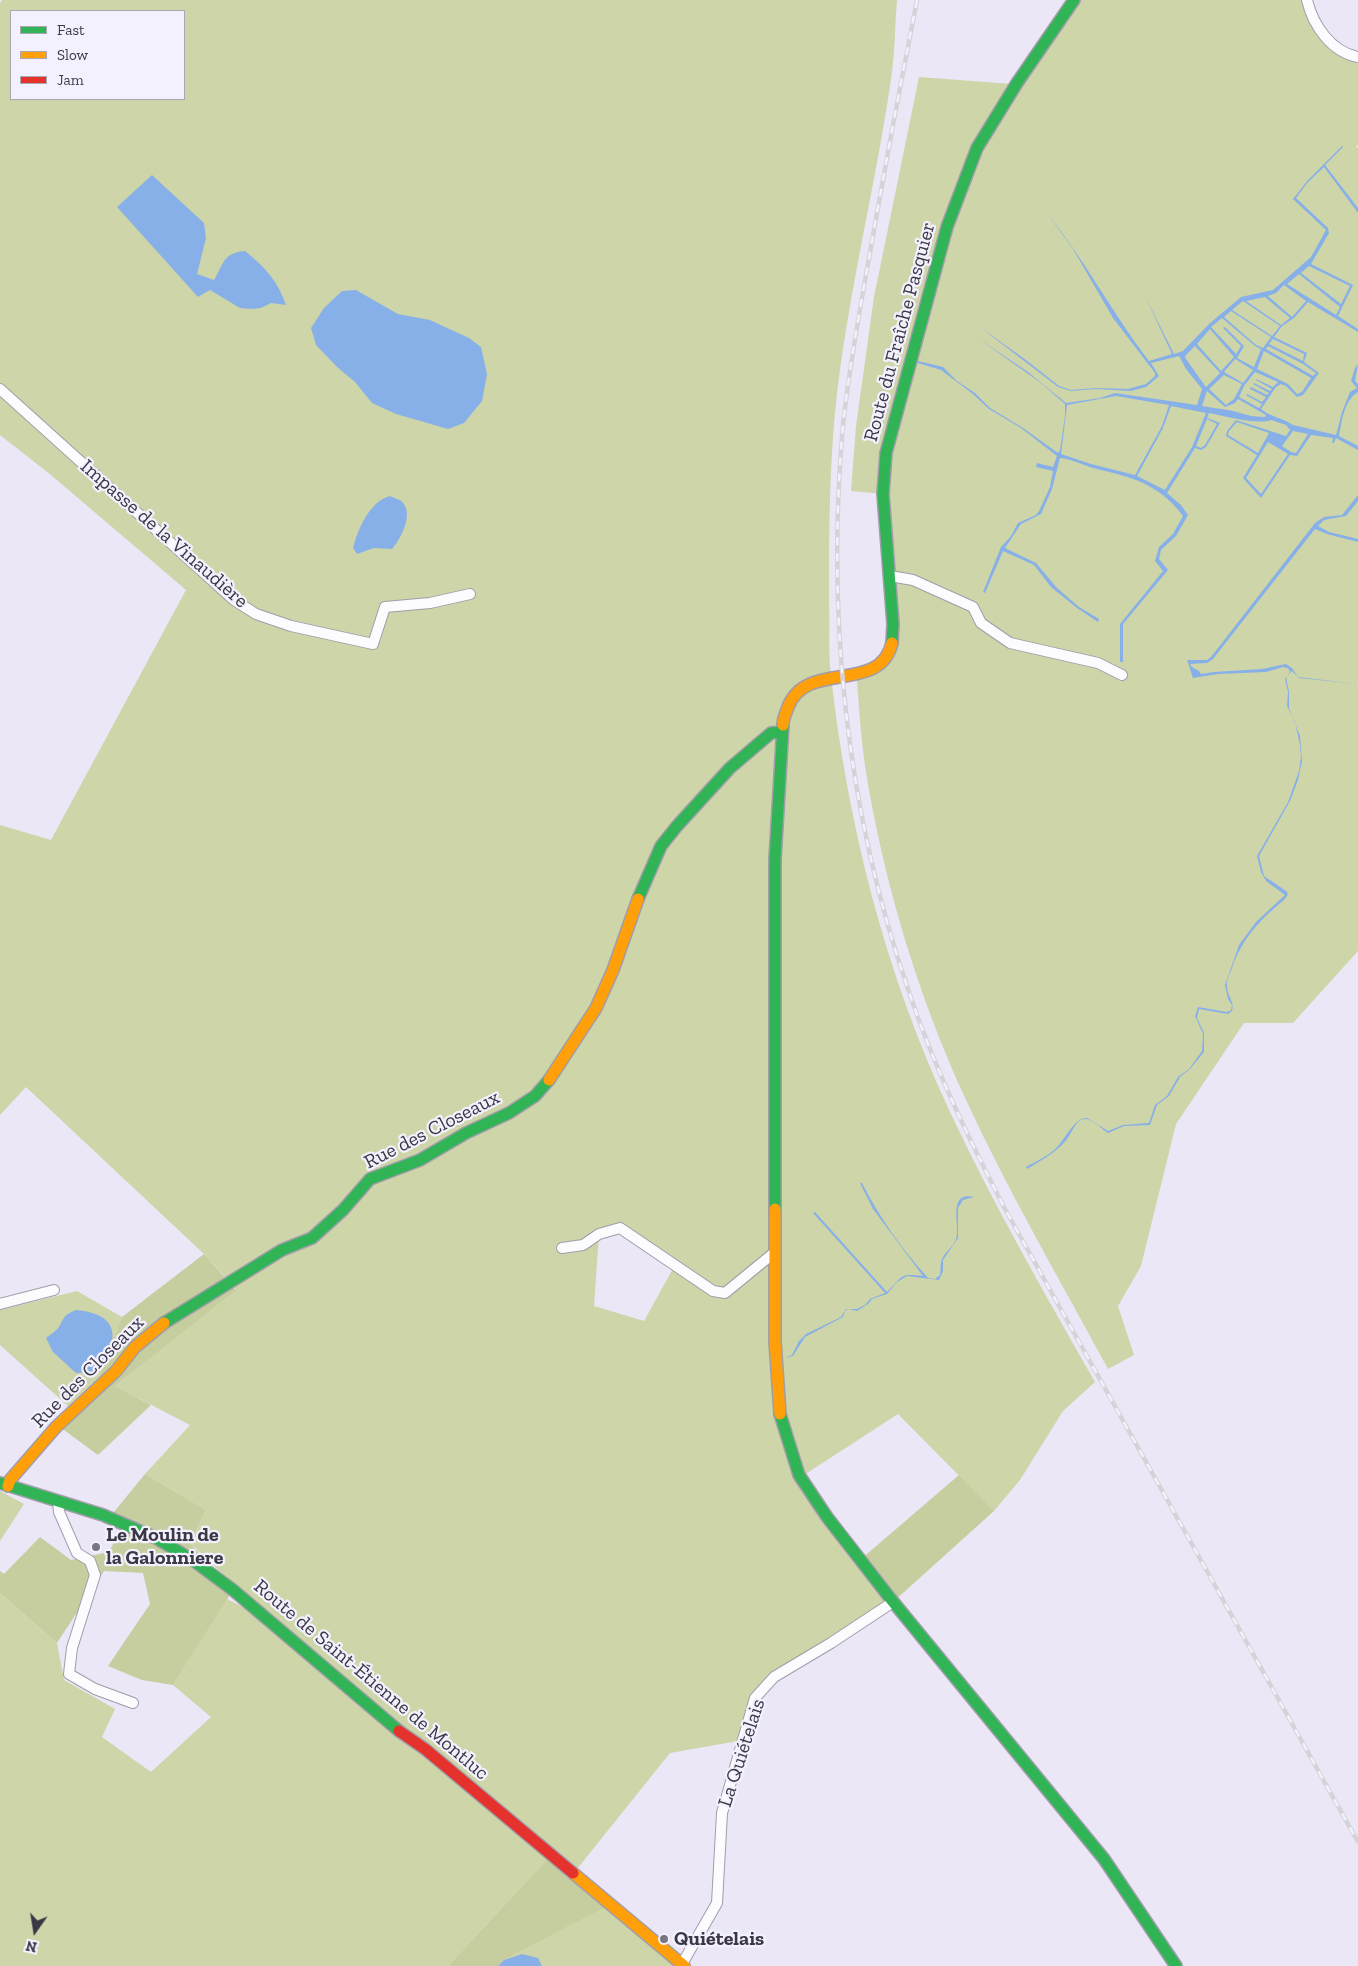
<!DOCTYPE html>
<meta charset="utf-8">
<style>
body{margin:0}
#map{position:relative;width:1358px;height:1966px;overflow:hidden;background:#ece7f7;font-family:"Zilla Slab",serif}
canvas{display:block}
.legend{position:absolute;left:10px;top:10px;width:175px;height:90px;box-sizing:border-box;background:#f4f1ff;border:1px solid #aaa7b5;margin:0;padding:6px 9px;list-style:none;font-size:15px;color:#3b3745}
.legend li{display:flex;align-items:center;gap:10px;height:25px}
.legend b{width:25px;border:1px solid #aaa7b5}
.north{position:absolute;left:10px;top:1906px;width:50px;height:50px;-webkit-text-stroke:4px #f4f1ff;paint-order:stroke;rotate:193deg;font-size:14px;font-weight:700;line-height:20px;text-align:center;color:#3b3745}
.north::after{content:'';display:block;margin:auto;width:18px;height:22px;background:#3b3745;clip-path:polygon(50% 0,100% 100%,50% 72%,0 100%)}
</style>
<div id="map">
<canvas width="1358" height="1966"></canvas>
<ul class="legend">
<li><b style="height:6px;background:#30b455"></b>Fast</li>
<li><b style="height:6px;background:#ff9f0a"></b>Slow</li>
<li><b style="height:6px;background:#e5322d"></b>Jam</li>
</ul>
<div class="north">N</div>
</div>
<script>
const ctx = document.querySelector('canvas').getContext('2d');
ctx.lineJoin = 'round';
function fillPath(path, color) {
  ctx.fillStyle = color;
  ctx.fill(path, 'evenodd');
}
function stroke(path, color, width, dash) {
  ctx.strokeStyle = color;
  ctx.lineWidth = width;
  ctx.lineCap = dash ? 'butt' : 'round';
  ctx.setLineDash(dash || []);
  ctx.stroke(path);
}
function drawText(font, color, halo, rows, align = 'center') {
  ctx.font = font + ' "Zilla Slab",serif';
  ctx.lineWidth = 4.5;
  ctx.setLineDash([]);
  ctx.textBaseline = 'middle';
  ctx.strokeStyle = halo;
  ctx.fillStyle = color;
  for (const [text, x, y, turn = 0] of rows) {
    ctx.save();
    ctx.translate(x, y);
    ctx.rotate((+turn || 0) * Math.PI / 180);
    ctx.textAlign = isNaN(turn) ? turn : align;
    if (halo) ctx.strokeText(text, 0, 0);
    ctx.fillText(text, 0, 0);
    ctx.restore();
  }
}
fillPath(new Path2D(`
 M2,0h895c-2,24 -2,48 -5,72 -17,122 -50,242 -59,365 -4,55 -4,111 -4,166 1,24 -1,49 2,73 17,151 55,300 120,438 43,92 94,180 144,268l-32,29 -43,69 -26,31 -96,-97 -94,61 86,123 -59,45 -57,34 -19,21 -11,42 -74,13 -93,116 -25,-15 -104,112h-448v-373l57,50 7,37 51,29 -13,28 49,35 60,-55 -38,-32 54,-86 47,24 -84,-80 16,-33 -61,-36 45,-49 -75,-39 121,-97 -32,-35 -178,-167 -26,28v-290l51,15 135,-250 -135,-115 -51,-40v-432zM11,11h173v88h-173zM620,1228l55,37 -31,56 -50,-15 5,-72z
 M1068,0h243l11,29 11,11 25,17v88l-2,2 2,1v803l-65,72h-49l-68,101 -35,142 -23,40 16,49 -26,14c-48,-89 -99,-176 -141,-267 -49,-105 -84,-222 -102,-336 -4,-28 -6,-57 -8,-86l32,-27 -6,-159 -32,-3 5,-65 18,-129 45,-220 93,7z
 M77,1291l45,26 -23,59 -31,30 -68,-61v-35z
 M0,1491l24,13 -24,37z
 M606,1906l72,60h-179l5,-6z`), '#ced5a9');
fillPath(new Path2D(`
 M204,1254l32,36 -121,96 36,19 -53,50 -45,-33 46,-46 23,-59z
 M145,1474l61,36 -16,33 43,47 -60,95 -31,-5 -34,-14 42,-62 -7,-31 -39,-2 -47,72 -57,-50v-22l4,3 36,-37 31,23 38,-8 11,-22 -15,-7z
 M959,1475l35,36 -101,91 -33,-42z
 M552,1854l59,50 -107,56 -6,6h-50z`), '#c6cd9e');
fillPath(new Path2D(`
 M1342,146l1,1 -18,18 33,43v5l-34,-46 -16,15 -12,16 32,30 1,5 -18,31 42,21 -15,31 20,13v3l-50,-30 -14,16 -12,8 -8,11 33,16 -3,9 15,11 -16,22 -6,2 -11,-11 -5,-2 -5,3 -15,22c10,8 22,9 32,16l43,10 6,-23 8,-20 7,-4 -6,-7 4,-13 3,-4 -3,17 3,3v8c-14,8 -16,29 -19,44l19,10v4l-22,-12 -2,5h-2l1,-5 -22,-3 -14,21 -7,-1 -29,43 -18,-20 14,-23 -31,-19 1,-5 9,-11 50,16 4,-6 -4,-5 -15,-5c-13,5 -47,-4 -62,-7l-2,5 13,5 -14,24 -5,3 -6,-2 -28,45 14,12 7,10 -12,21 -15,14 -2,9 9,11 -45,54v38h-3v-38l43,-53 -8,-10 4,-14 14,-13 10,-18c-25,-33 -52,-39 -90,-48 -10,-3 -22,-9 -33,-10l-8,31 -11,25 -20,10 -16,24 31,15 21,25 22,19 20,12 -1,3 -21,-14 -26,-21 -17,-22 -31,-14 -18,42 -2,-1 18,-45 10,-11 7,-13 18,-8 3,-4 11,-24 3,-16 -17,-4 1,-4 16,4 4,-11 -36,-28 -32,-19 -16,-15 -32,-24 -23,-7v-2l25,6 14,14 18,12 15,15 33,20 35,25 2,-3 5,-34v-12l-24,-21 -65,-46 52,35 38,31 34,-5 15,-5 82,12 5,-16 -16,-20 -7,-13 -28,7 8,13 -13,11 -15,4 -35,-2 -25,2 -13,-4 -78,-60 46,33 33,26 12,4 25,-2 32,1 18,-5 9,-8v-3l-42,-55 -40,-69 -26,-36c38,47 65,100 102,148l23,-7 -27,-58 29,58 9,-3 26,-27 32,-27 32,-7 38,-33 15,-27 -33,-31 15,-19zM1309,266l41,20 -9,18 -40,-31zM1299,274l41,33 -4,8 -49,-31zM1284,285l22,16 -14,16 -24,-21 8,-3zM1265,297l25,21 -9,7 -35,-24zM1243,301l37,25 -8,10 -40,-26zM1231,311l40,26 -8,11 -7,-3 -32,-28zM1222,318l33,28 6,3 -7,18 -17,-9 7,-12 -19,-19 -2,1 18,18 -5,8 -25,-27zM1210,329l24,28 -13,14 -24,-27zM1273,339l31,15 -1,7 -34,-17zM1195,346l25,27 -14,14 -20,-28 -1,-3zM1268,346l35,18 13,9 -3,3 -47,-27zM1264,351l47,27 -9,14 -5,2 -9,-10 -31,-15zM1235,359l18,11 -10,13 -19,-11zM1255,372l23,10 -5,5 -17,-8v1l16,9 -2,2 -16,-8 -1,1 16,9 -2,2 -16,-8 -1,2 16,8 -4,5 -15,-8 -1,1 16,9 -3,4 -20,-11 5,-11zM1224,375l18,9 -8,15 -8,6 -17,-16zM1207,391l18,16 10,-4 3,-4 28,16 -1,2c-12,0 -21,-3 -32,-6 -9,-2 -21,-3 -31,-5zM1116,396l53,9 -7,21 -27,49 -44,-11 -30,-10 6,-49zM1171,406l35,7 -14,34 -27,43 -28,-14 26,-48zM1207,419l10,5 -12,21 -4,3 -5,-2zM1237,422l32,11 -11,20 -30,-18 1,-4zM1293,431l15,3 -12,19 -5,-1 -9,-6zM1268,442l20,12 -27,40 -15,-16z
 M152,175l52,48 2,15 -9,36 17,6c10,-17 9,-27 31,-29 19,15 33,30 41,54l-15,-2 -10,5 -10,1 -11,-1 -30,-18 -12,7 -81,-90z
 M356,290l42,24 32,6 39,18 12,9 6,27 -5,27 -18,22 -16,6 -52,-15 -24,-11 -17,-21 -18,-15 -21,-22 -5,-17 13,-20 18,-17z
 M1358,495v6l-12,15 -22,4 -6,6 11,6 29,7v3l-31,-8 -12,-5 -102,130 -6,4 -17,1 2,3 7,4 2,3 13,-2 48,-3 24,-5 6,4 6,9 60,7 -59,-6 -7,-7 -6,6 3,15v16l11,28 2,25 -4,19 -8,21 -31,55 5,20 22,15 2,3 -3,5c-24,20 -43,39 -53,69 -2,6 -6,12 -5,18 0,10 8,16 5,25l-4,3 -29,-5 -2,9 7,15v19l-14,17 -10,8 -11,19 -12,9 -7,20 -26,1 -16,7c-6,-4 -16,-14 -23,-14 -9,0 -13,14 -18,20 -10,13 -25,21 -40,30l-1,-2c9,-5 20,-10 28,-17 10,-8 20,-33 33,-32l21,13 15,-6 26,-2 6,-18 12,-9 11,-19 11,-8 13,-18 1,-17 -8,-18 3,-9 29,5 4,-2 1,-5 -4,-6 -3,-14 14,-40 17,-23 29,-27 -19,-14 -5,-9 -4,-16 31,-54 11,-31 2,-14 -1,-12 -5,-23 -8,-16 1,-14 -3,-13 5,-7 -2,-4 -5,-1 -17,5 -48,2 -25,4 -6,-18h20l4,-3 104,-134 9,-6 18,-2z
 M390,496c3,2 9,3 11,5 14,11 0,38 -9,48l-18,-1 -17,6 -4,-6c5,-19 17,-47 37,-52z
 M860,1183h2c17,34 40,66 66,95l7,1 5,-4c1,-5 0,-11 2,-16 3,-7 11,-12 14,-20 5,-11 -10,-49 18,-42l-11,3 -5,8v30l-15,22v11l-4,9 -32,-4 -10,6 -10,12 -15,5 -4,5 -11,7 -9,-2 -3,2 -2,6 -38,20 -12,19 -8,2 7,-3 7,-14 7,-7 35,-17 5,-8h11l8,-4 5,-6 15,-6 -72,-80 2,-1 72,80c16,-15 11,-19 36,-16l-50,-67z
 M76,1310c26,2 46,14 32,42 -3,6 -10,12 -14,20l-18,1 -23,-21 -7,-14c4,-3 10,-7 13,-11 6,-11 5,-12 17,-17z
 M522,1954l16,4 4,8h-44l6,-6z`), '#87b0e8');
const street = new Path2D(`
 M1307,0c6,25 24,52 51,57
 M0,389l234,211 22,14 35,12 82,18 12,-37 45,-4 40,-9
 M890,576l23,4 60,27 8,16 29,20 88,20 24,12
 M562,1248l21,-3 16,-11 21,-6 93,63 12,2 50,-41
 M0,1304l54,-14
 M58,1501l1,11 18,41 13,8 5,14 -23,73 -3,26 26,15 38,14
 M682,1964l35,-61 5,-90 33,-115 19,-21 57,-34 62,-41`);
const fast = new Path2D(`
 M892,643l1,-19 -10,-130 3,-41 61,-226 30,-79 40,-65 57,-83
 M638,899l23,-53 16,-20 53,-58 41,-35 10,-1
 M775,1209v-350l8,-134
 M164,1323l118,-73 30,-12 31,-28 27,-31 50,-19 46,-27 43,-20 26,-17 14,-16
 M780,1414l19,61 28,42 63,81 214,261 72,107
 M0,1483l103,32 53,23 38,23 39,29 166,141`);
const slow = new Path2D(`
 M783,725c0,-7 3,-12 5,-18 18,-48 92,-12 104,-64
 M549,1080l47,-72 17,-38 25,-71
 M775,1209v132l5,73
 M8,1486l2,-6 46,-53 60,-56 19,-24 29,-24
 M573,1873l111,93`);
const jam = new Path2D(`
 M399,1731l26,18 148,124`);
stroke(street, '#a19daa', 12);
stroke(fast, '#a19daa', 14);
stroke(slow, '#a19daa', 14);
stroke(jam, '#a19daa', 14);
stroke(street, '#fcfbfe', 10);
stroke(fast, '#30b455', 11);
stroke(slow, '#ff9f0a', 11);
stroke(jam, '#e5322d', 11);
const rail = new Path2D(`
 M917,0c-17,86 -33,172 -48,258 -10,56 -20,111 -26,167 -17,192 3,385 66,567 25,75 60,147 96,217l353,633`);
stroke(rail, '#d5d3d8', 4.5);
stroke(rail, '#f4f1ff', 2.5, [8]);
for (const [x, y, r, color] of [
 [96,1547,5,"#797583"],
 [664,1939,5,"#797583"]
]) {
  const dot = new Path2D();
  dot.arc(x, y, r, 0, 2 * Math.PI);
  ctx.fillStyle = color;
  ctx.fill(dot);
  stroke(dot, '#f4f1ff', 2);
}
drawText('20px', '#3b3745', '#f4f1ff', [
 ["Route du Fraîche Pasquier",900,332,-75],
 ["Impasse de la Vinaudière",164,534,41],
 ["Rue des Closeaux",432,1130,-27],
 ["Rue des Closeaux",88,1372,-45],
 ["Route de Saint-Étienne de Montluc",371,1680,40],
 ["La Quiételais",742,1753,-72]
]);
drawText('bold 20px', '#3b3745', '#f4f1ff', [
 ["Le Moulin de",106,1535],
 ["la Galonniere",106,1558],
 ["Quiételais",674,1939]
], 'left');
</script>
